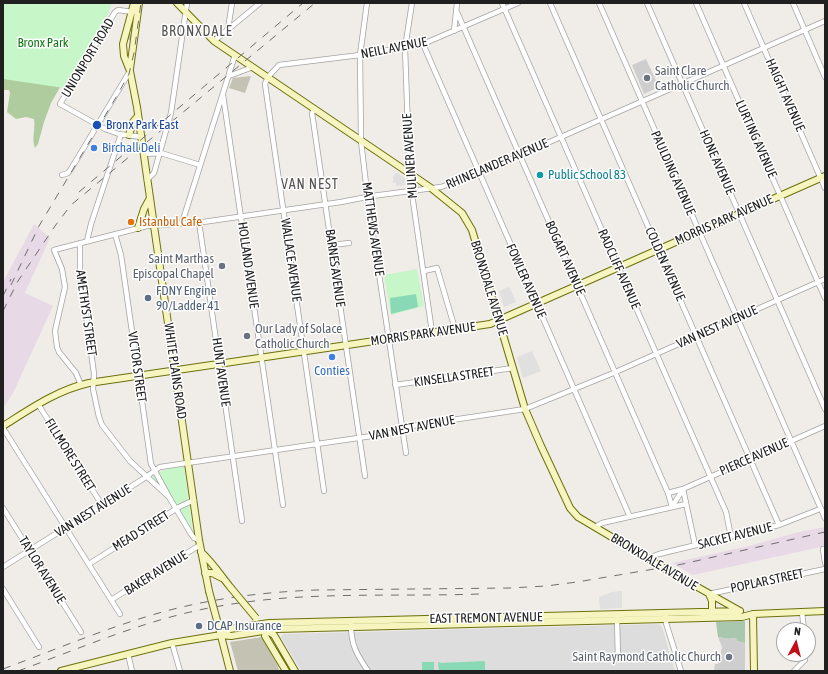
<!DOCTYPE html>
<style>
body{margin:0}
#map{position:relative;width:828px;height:674px;overflow:hidden;background:#f0ece7;font-family:"Asap Condensed",sans-serif}
canvas{display:block}
.frame{position:absolute;inset:0;border:4px solid #202020;pointer-events:none}
.north{position:absolute;left:776px;top:622px;width:40px;height:40px;box-sizing:border-box;background:#fff;border:1px solid #a6a6a6;border-radius:50%;rotate:7deg;font-size:11px;font-weight:700;line-height:16px;text-align:center;color:#202020}
.north::after{content:'';display:block;margin:auto;width:14px;height:18px;background:#c20d18;clip-path:polygon(50% 0,100% 100%,50% 72%,0 100%)}
</style>
<div id="map">
<canvas width="828" height="674"></canvas>
<div class="frame"></div>
<div class="north">N</div>
</div>
<script>
const ctx = document.querySelector('canvas').getContext('2d');
ctx.lineJoin = 'round';
function fillPath(path, color) {
  ctx.fillStyle = color;
  ctx.fill(path, 'evenodd');
}
function stroke(path, color, width, dash) {
  ctx.strokeStyle = color;
  ctx.lineWidth = width;
  ctx.lineCap = dash ? 'butt' : 'round';
  ctx.setLineDash(dash || []);
  ctx.stroke(path);
}
function drawText(font, color, halo, rows, align = 'center') {
  ctx.font = font + ' "Asap Condensed",sans-serif';
  ctx.lineWidth = 3;
  ctx.setLineDash([]);
  ctx.textBaseline = 'middle';
  ctx.strokeStyle = halo;
  ctx.fillStyle = color;
  for (const [text, x, y, turn = 0] of rows) {
    ctx.save();
    ctx.translate(x, y);
    ctx.rotate((+turn || 0) * Math.PI / 180);
    ctx.textAlign = isNaN(turn) ? turn : align;
    if (halo) ctx.strokeText(text, 0, 0);
    ctx.fillText(text, 0, 0);
    ctx.restore();
  }
}
fillPath(new Path2D(`
 M659,624l3,3 13,44h-374l-20,-34 2,-3z`), '#dedddd');
fillPath(new Path2D(`
 M34,224l16,14 -25,55 28,13 -40,87 -10,15v-126z
 M825,527v19l-132,29 -21,-12 77,-17 46,-13z`), '#e8d9e6');
fillPath(new Path2D(`
 M646,59l13,28 -15,7 -12,-29z
 M718,637l12,2 4,-2 2,1 1,3 8,2v28h-31l1,-7h3l4,-17z`), '#cecece');
fillPath(new Path2D(`
 M251,76l-6,17 -16,-5 4,-10z
 M262,637l16,29 1,5h-41l-8,-29z`), '#c4c3b3');
fillPath(new Path2D(`
 M86,3l-23,79 -12,21 -7,19 -6,22 -3,4c-4,-9 1,-20 -1,-29l-8,-2 -10,2 -9,-7 3,-19 -1,-3h-6v-39z`), '#aecc9e');
fillPath(new Path2D(`
 M745,621v22l-8,-2 -1,-3h-5l-1,1 -12,-2 -2,-15z`), '#a9c7ac');
fillPath(new Path2D(`
 M3,3h109l-4,11 -44,74 -61,-9z
 M417,269l7,37 -33,9 -7,-40z
 M184,467l9,66h-1l-21,-37 -20,-18c10,-8 20,-11 33,-11z`), '#c7f6c9');
fillPath(new Path2D(`
 M416,294l2,13 -27,7 -1,-16z
 M484,661l1,1v9h-46l-1,-8 1,-1 2,1z
 M422,662h12v8l-12,1z`), '#8ad9b6');
fillPath(new Path2D(`
 M396,172l10,7v6l-10,1v-3h-3v-6z
 M509,287l7,15 -12,5 -5,-16z
 M532,351l9,20 -18,7 -6,-21z
 M622,591v17l-22,1 -1,-12 13,-5z`), '#e0e0e0');
stroke(new Path2D(`
 M129,40l2,-11`), '#c6c3bf', 6, [6, 3]);
const street = new Path2D(`
 M367,3l-7,52 1,86 7,60 38,252
 M412,3l-7,45 5,136 2,10 20,138
 M502,3l224,509 5,25
 M550,3l229,522
 M599,3l226,515
 M647,3l178,406
 M696,3l129,295
 M744,3l81,185
 M793,3l32,74
 M456,10l212,483 4,14
 M133,12l-15,-2 -3,2 -55,92 45,25 14,5 22,3
 M228,29l4,-26
 M454,31l3,-28
 M214,41l46,-38
 M423,44l207,473
 M229,76l24,-9
 M223,95l60,410
 M315,109l-3,4 53,363
 M144,154l17,-1 39,12
 M62,175l6,-2 3,-4 59,-98
 M147,180l7,-7 17,-60 16,-110
 M199,222l43,299
 M182,223l53,-168
 M115,234l6,21 30,209 17,31
 M87,241l4,-17 30,-90
 M80,243v27l14,104 -1,15 6,28 3,8 28,36 39,36 22,37 3,4 5,2
 M332,245l17,-2
 M424,271l13,-3 18,61
 M81,385l-5,-12 -17,-21 -2,-5 -2,-16 10,-44 -3,-18 -8,-19 93,-24 56,-4 138,-20 31,-6 69,-9 38,-14 346,-152
 M395,385l118,-17
 M38,404l64,101
 M3,428l117,186
 M683,489l12,56
 M324,491l-59,-407 3,-7 11,-12 81,-10 63,-11 95,-41
 M668,493l15,-4 142,-63
 M672,507l11,-18
 M3,508l78,124
 M595,527l7,-4 84,-19
 M823,549l2,14
 M648,558l11,-4 120,-29 41,-16
 M89,564l90,-57 15,-7
 M3,567l140,-88 17,-12 239,-35 13,-6 113,-17 86,-35 214,-95
 M3,589l36,58
 M709,594l116,-25
 M111,600l89,-55
 M802,612l2,18
 M666,617v6l15,48
 M617,618l1,41
 M351,625c0,20 6,30 17,46
 M172,643l8,28
 M128,654l4,17
 M794,671l11,-11v-6`);
const secondary = new Path2D(`
 M134,3l-11,41 1,12 6,15 7,36 62,433 10,51
 M177,3l37,38 195,132 22,15 31,25 10,17 53,179 16,37 29,62 8,9 91,54 71,40
 M130,69l9,-66
 M129,135l4,-13 5,-6
 M138,228l6,-19 6,-11
 M3,426c27,-17 54,-36 86,-43l401,-59 335,-148
 M201,552c12,11 20,24 30,36
 M205,573h7l10,5
 M709,594l3,7v15
 M753,614l1,57
 M218,624l12,47
 M266,630l8,5 21,36
 M267,630l-2,6 21,35
 M221,635l9,-6 39,-6 471,-12
 M61,671l111,-28 49,-8 10,1 45,-7 466,-12 11,-3 72,-3`);
stroke(street, '#a4a4a4', 6);
stroke(secondary, '#6c710c', 8);
stroke(street, '#fff', 4.5);
stroke(secondary, '#f6f5bf', 6);
stroke(new Path2D(`
 M79,192l224,-189
 M11,285l28,-59 76,-127 14,-25 5,-21 7,-50
 M3,296l8,-17
 M3,311l15,-30 37,-55 16,-21 244,-202
 M3,669c54,-20 108,-43 163,-58 49,-13 99,-19 150,-21l194,-2 36,-2 31,-4 101,-17 147,-33
 M18,671c68,-25 136,-55 208,-66 84,-14 169,-8 254,-11`), '#6e6e6e', 1, [8, 8]);
const secondaryBridge = new Path2D(`
 M231,588l25,30
 M209,591l9,33`);
stroke(secondaryBridge, '#6c710c', 8, []);
stroke(secondaryBridge, '#f6f5bf', 6);
for (const [x, y, r, color] of [
 [647,78,4,"#6b7280"],
 [97,125,5,"#1a4fb4"],
 [94,148,4,"#3f7fe0"],
 [540,175,4,"#0f9aa8"],
 [131,222,4,"#e8710a"],
 [222,266,4,"#6b7280"],
 [148,298,4,"#5c6f8a"],
 [247,336,4,"#6b7280"],
 [332,357,4,"#3f7fe0"],
 [199,626,4,"#5c6f8a"],
 [729,657,4,"#6b7280"]
]) {
  const dot = new Path2D();
  dot.arc(x, y, r, 0, 2 * Math.PI);
  ctx.fillStyle = color;
  ctx.fill(dot);
  stroke(dot, '#fff', 1.5);
}
drawText('13px', '#137816', '#fff', [
 ["Bronx Park",43,43]
]);
drawText('13px', '#202020', '#fff', [
 ["NEILL AVENUE",394,48,-11],
 ["UNIONPORT ROAD",88,58,-59],
 ["HAIGHT AVENUE",785,95,66],
 ["LURTING AVENUE",756,139,66],
 ["MULINER AVENUE",410,156,-94],
 ["HONE AVENUE",717,162,66],
 ["RHINELANDER AVENUE",497,164,-23],
 ["PAULDING AVENUE",673,173,66],
 ["MORRIS PARK AVENUE",724,220,-24],
 ["MATTHEWS AVENUE",373,229,82],
 ["BOGART AVENUE",565,258,66],
 ["WALLACE AVENUE",291,260,82],
 ["COLDEN AVENUE",665,264,66],
 ["HOLLAND AVENUE",248,265,82],
 ["BARNES AVENUE",335,268,82],
 ["RADCLIFF AVENUE",619,269,66],
 ["FOWLER AVENUE",526,281,66],
 ["BRONXDALE AVENUE",489,288,73],
 ["AMETHYST STREET",86,313,82],
 ["VAN NEST AVENUE",717,327,-24],
 ["MORRIS PARK AVENUE",423,334,-8],
 ["VICTOR STREET",137,367,82],
 ["WHITE PLAINS ROAD",175,371,82],
 ["HUNT AVENUE",221,372,82],
 ["KINSELLA STREET",454,377,-8],
 ["VAN NEST AVENUE",412,428,-11],
 ["FILLMORE STREET",70,455,58],
 ["PIERCE AVENUE",754,457,-24],
 ["VAN NEST AVENUE",93,511,-32],
 ["MEAD STREET",141,531,-32],
 ["SACKET AVENUE",735,536,-14],
 ["BRONXDALE AVENUE",654,562,31],
 ["TAYLOR AVENUE",42,570,58],
 ["BAKER AVENUE",156,573,-32],
 ["POPLAR STREET",767,581,-12],
 ["EAST TREMONT AVENUE",486,618,-1]
]);
drawText('13px', '#5b616d', '#fff', [
 ["Saint Clare",655,71],
 ["Catholic Church",655,86],
 ["Saint Marthas",214,259,"right"],
 ["Episcopal Chapel",214,274,"right"],
 ["Our Lady of Solace",255,329],
 ["Catholic Church",255,344],
 ["Saint Raymond Catholic Church",721,657,"right"]
], 'left');
drawText('13px', '#164399', '#fff', [
 ["Bronx Park East",106,125]
], 'left');
drawText('13px', '#366cbe', '#fff', [
 ["Birchall Deli",102,148],
 ["Conties",332,371,"center"]
], 'left');
drawText('13px', '#0d838f', '#fff', [
 ["Public School 83",548,175]
], 'left');
drawText('13px', '#c56008', '#fff', [
 ["Istanbul Cafe",139,222]
], 'left');
drawText('13px', '#4e5e75', '#fff', [
 ["FDNY Engine",156,291],
 ["90/Ladder 41",156,306],
 ["DCAP Insurance",207,626]
], 'left');
ctx.letterSpacing = '1px';
drawText('14px', '#535353', '#fff', [
 ["BRONXDALE",197,32],
 ["VAN NEST",310,185]
]);
ctx.letterSpacing = '0px';
</script>
